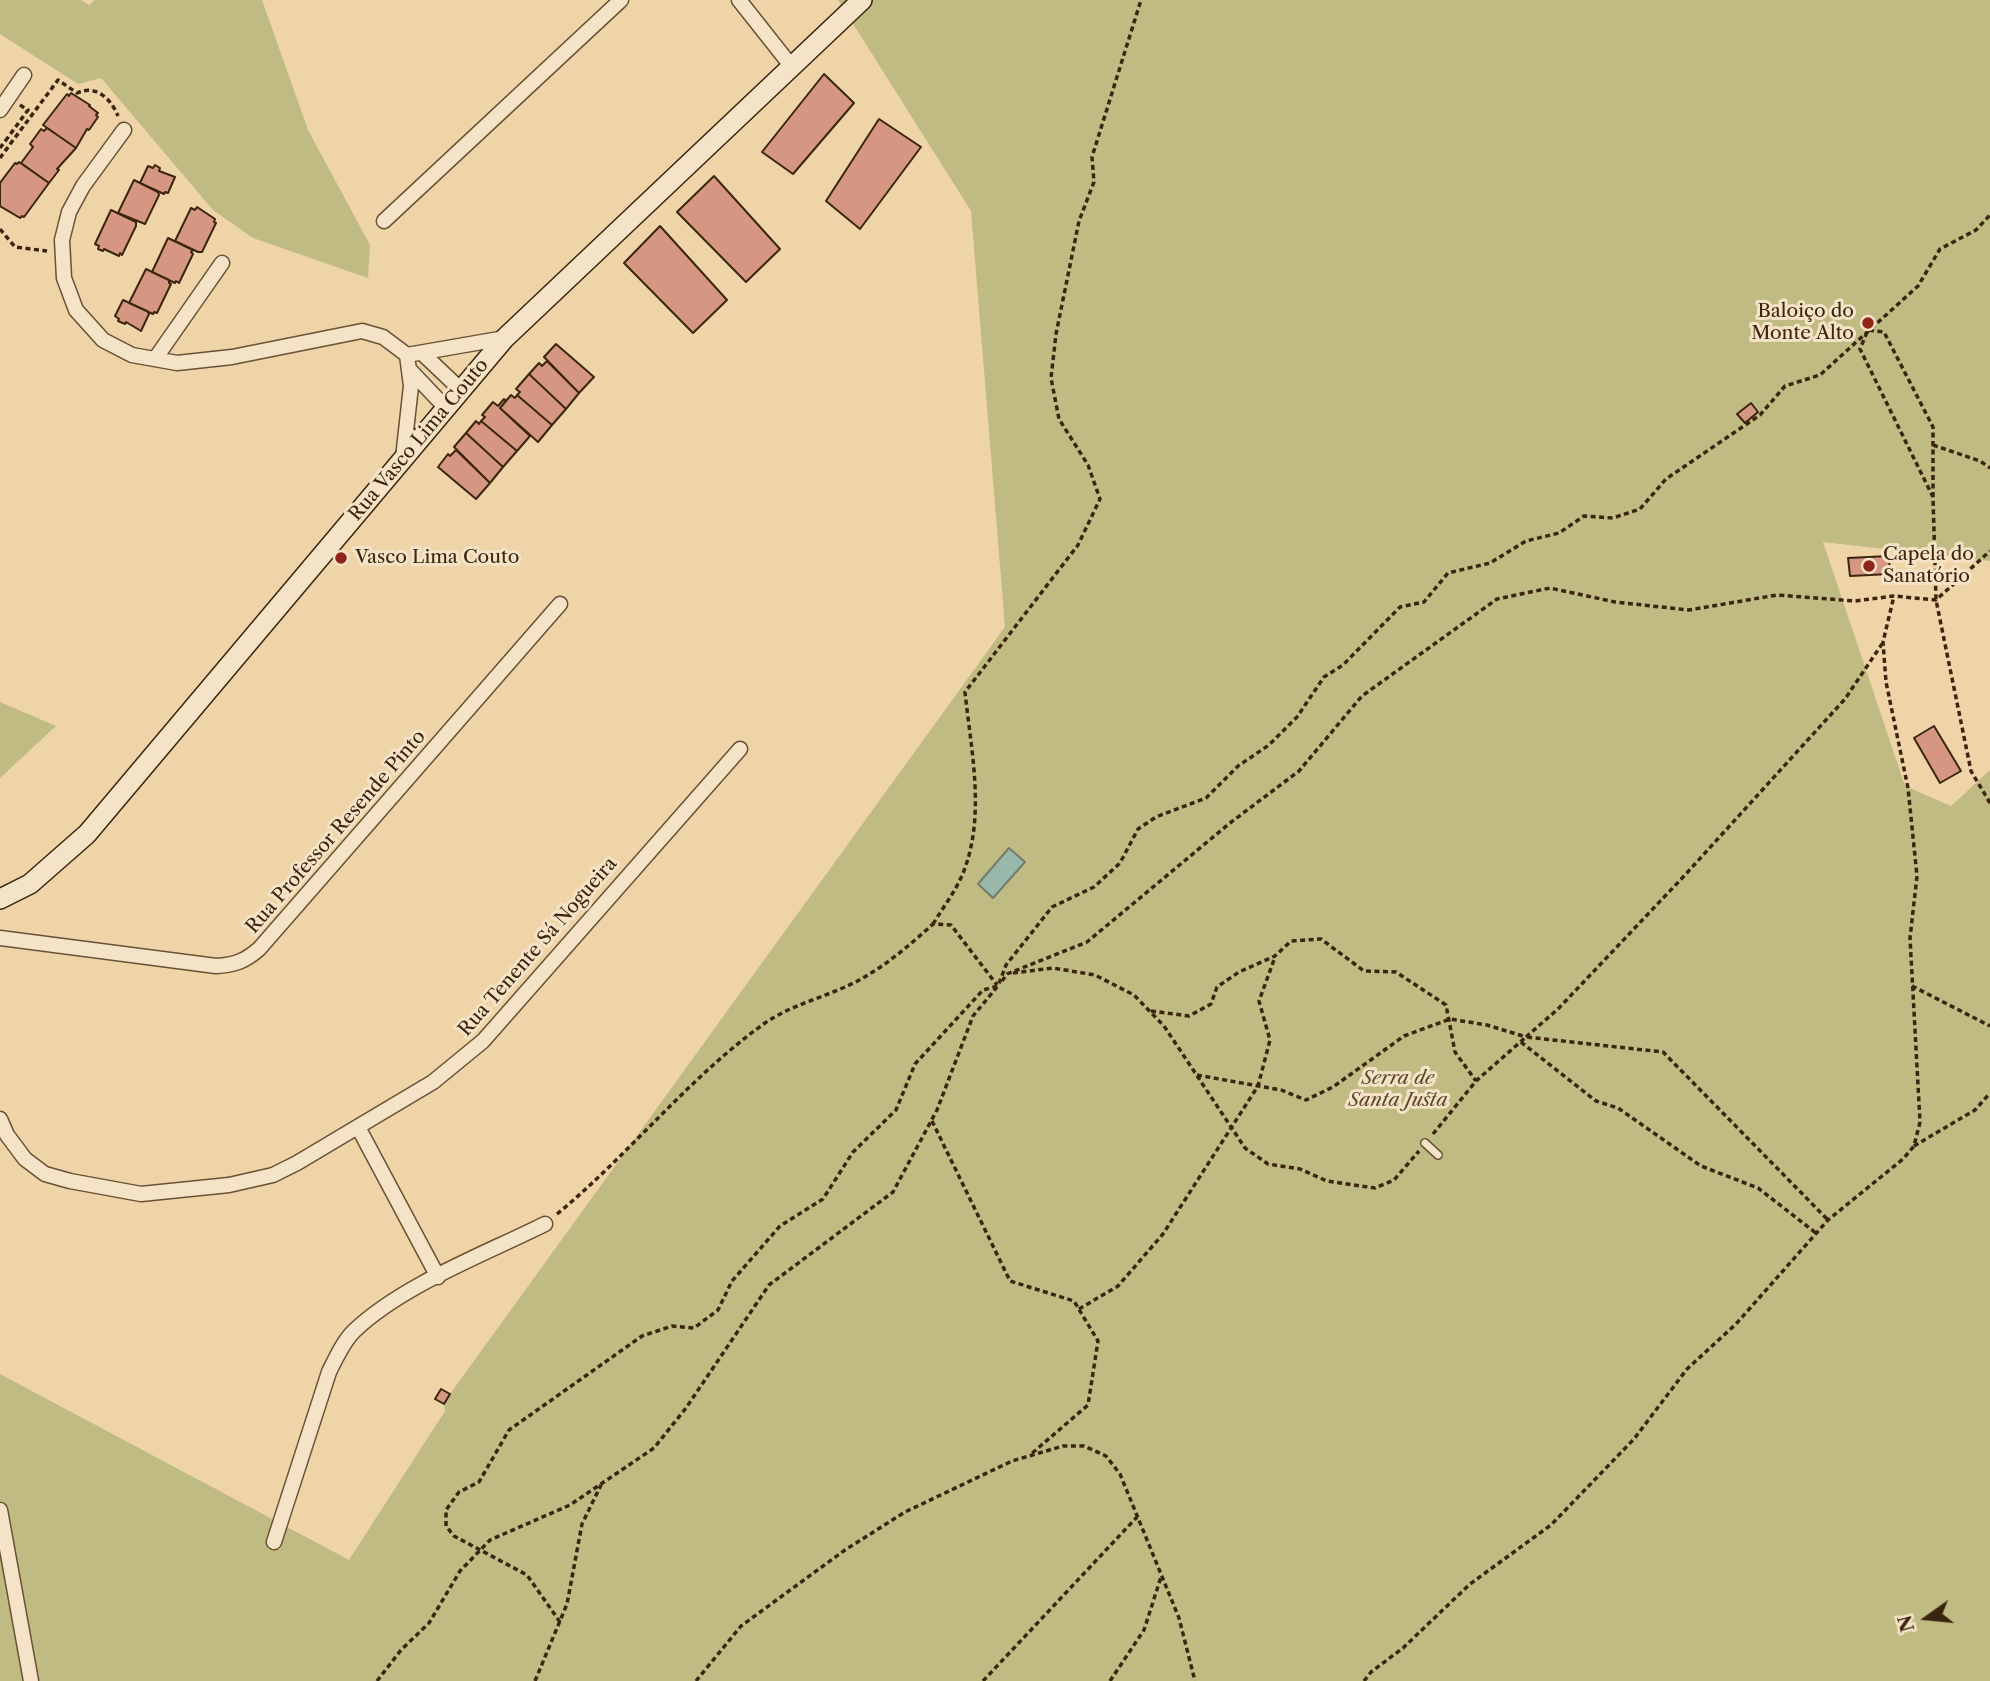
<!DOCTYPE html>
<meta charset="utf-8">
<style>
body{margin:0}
#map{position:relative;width:1990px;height:1681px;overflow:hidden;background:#eed4a7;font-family:"Libre Caslon Text",serif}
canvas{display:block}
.north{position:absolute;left:1892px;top:1583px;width:70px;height:70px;-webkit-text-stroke:5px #f4e3c6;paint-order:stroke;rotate:255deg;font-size:19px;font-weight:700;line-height:28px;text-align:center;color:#3c250f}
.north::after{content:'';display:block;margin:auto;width:24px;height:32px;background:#3c250f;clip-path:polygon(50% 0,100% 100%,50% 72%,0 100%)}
</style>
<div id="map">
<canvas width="1990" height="1681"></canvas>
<div class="north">N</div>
</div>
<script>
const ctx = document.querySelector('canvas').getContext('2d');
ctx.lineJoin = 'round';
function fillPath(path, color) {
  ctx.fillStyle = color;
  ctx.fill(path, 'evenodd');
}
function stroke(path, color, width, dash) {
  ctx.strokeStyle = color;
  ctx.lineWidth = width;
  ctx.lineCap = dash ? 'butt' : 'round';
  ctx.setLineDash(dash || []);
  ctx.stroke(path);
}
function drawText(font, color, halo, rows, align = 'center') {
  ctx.font = font + ' "Libre Caslon Text",serif';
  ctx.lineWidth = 6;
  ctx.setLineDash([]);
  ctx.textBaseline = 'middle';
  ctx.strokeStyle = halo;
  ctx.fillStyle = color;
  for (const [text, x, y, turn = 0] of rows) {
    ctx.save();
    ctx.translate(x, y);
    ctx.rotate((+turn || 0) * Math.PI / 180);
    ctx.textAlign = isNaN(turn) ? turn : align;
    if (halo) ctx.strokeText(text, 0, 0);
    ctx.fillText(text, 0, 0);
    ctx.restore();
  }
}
fillPath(new Path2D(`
 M0,0h81l8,5 5,-5h168l46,130 62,115 -2,33 -115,-40 -40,-28 -112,-132 -23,6 -78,-50z
 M838,0h1152v561l-167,-19 82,244 46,20 39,-36v911h-1990v-307l349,186 96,-149 -1,-7 6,-10 555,-767 -34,-416z
 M0,702l56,24 -56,52z`), '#bfbb82');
const water = new Path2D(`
 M1009,848l16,14 -32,36 -15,-14z`);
fillPath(water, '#99b8ab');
stroke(water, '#747d6d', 2);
const building = new Path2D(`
 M824,74l30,29 -61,71 -31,-22z
 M71,93l19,12 -1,1 9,7 -2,2 2,2 -9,13 -2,-1 -11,19 -33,-23 24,-31 2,2z
 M879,119l42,28 -61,82 -34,-28z
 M47,128l29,20 -19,21 2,1 -10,13 -28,-20 12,-16 -3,-3 11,-15 3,2z
 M19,162l30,21 -25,34 -2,-1 -2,2 -20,-12v-23l15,-20 2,1z
 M155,165l5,3 -1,3 16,6 -7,16 -3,-1 -1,2 -24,-11 8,-17 5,2z
 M714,176l66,73 -34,33 -69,-70z
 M134,180l24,12 1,3 -14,29 -27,-11z
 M197,207l18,12 -1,3 2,1 -14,29h-4l-23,-11 16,-33 4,2z
 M111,210l25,12v4l-14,29 -2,-2 -1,3 -15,-7 -1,2 -5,-2 1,-3 -4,-2z
 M660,226l67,74 -34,33 -69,-70z
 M168,238l25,12 -2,2 2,2 -14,29 -3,-2 -1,2 -23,-11z
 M146,269l23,11v3l2,1 -14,29 -3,-1 -1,2 -24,-11z
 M123,300l24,11 2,3 -8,17 -15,-9 -1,2 -7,-3 1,-2 -4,-3z
 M556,344l38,33 -15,16 -35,-36z
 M547,361l32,32 -13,16 -37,-35 10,-11 3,3z
 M529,374l37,35 -14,16 -35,-30 3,-3 -4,-3z
 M511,395l4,3 2,-3 35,30 -14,17 -38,-34z
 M504,399l2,2 -6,7 30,28 -13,15 -36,-30 4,-4 -3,-2 11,-13 5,4z
 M1751,403l7,9 -13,11 -8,-9z
 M476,421l3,3 2,-3 36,30 -14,16 -37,-34z
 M466,433l37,34 -13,16 -36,-36z
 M456,450l34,33 -14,16 -38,-32 10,-13 2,2z
 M1889,556l1,18 -40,2 -2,-18z
 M1934,726l27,45 -21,12 -26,-45z
 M441,1389l9,5 -6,10 -9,-5z`);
fillPath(building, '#d59782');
stroke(building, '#3c250f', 2);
const lane = new Path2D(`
 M1425,1143l13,12`);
const street = new Path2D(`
 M739,0l53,67
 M0,110l24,-35
 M124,130l-41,56 -14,26 -7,28 2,38 12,32 27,30 29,15 45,8 55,-6 130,-26 21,6 24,18 98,-17
 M384,221l237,-221
 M422,353l39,37
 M155,359l67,-96
 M409,369l37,39
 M403,458l8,-72 -4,-31
 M0,938l216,28c19,-1 29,-5 43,-17l301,-345
 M0,1119l7,16 18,24 20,15 25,7 71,13 88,-9 44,-10 24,-12 136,-81 50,-41 257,-292
 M358,1127l80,150
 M0,1510l31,171
 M274,1542l55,-170c7,-14 14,-30 25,-41 48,-46 131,-77 191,-107`);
const secondary = new Path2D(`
 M0,899l30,-15 57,-50 418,-496 357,-338`);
stroke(lane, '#685135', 10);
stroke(street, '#685135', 17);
stroke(secondary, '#3c250f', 22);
stroke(new Path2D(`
 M20,105l8,5 -22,30 5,3 47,-63 19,13c19,-9 34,6 41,23
 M0,148l6,-8
 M0,158l11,-15
 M0,229l15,18 32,4
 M1933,445l47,16 10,7
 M1933,497v-70l-49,-95 -16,-2 -8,19 73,148 3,103 35,171 19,32
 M933,924c11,-18 25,-36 32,-56 20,-56 6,-118 0,-176l113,-147 22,-46 -12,-34 -29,-46 -8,-41 5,-44 23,-113 15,-39 -2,-25 49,-157
 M1013,973l40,-5 42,7 39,20 30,31 81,122 23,16 32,5 27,12 48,7 19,-8 25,-29
 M1002,981l5,-7 80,-32 143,-119 69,-52 63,-75 135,-97 53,-11 65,14 74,8 88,-15 78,6 39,-5 42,4 54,-49
 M1912,986l78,40
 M1151,1011l38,5 22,-12 6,-17 22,-15 36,-16 16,-15 30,-2 43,32 32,1 50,33 9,47 21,29
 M1521,1042l75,59 22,7 83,58 57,22 58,45
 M1197,1075l84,15 25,10 27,-13 71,-51 46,-17 37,6 39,12 32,-28 127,-134 160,-176 37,-55
 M932,1121l78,160 64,20 24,40 -10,64 -58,50
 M1433,1134l43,-53 50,-44 137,15 165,168
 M1914,1146l61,-36 15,-17
 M557,1214c73,-60 131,-136 208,-191 29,-20 66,-27 96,-44 27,-15 50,-35 72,-55l18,1 46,60
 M1079,1309l39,-23 45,-52 95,-148 12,-46 -11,-39 16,-44
 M560,1622l-33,-47 -73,-39 -8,-10v-16l13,-18 20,-10 30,-52 133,-94 30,-10 22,2 24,-18 14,-29 48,-55 43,-27 30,-47 43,-42 19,-46 68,-74 15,-4 8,-21 46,-58 42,-20 26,-24 18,-34 18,-12 50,-19 32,-32 31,-21 28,-28 27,-40 19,-12 57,-58 24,-5 24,-29 42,-10 36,-22 33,-8 25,-17 29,2 27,-9 26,-30 94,-64 25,-29 35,-11 98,-89 22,-37 36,-19 14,-15
 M377,1681l24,-31 28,-27 31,-52 30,-31 80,-35 84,-57 32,-40 83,-123 124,-93 44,-82 36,-94 24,-29
 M535,1681l32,-77 15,-80 19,-39
 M696,1681l45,-55 104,-76 60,-38 107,-51 51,-15h21l22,10 14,18 59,144 16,63
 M983,1681l154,-164
 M1110,1681l34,-51 17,-53
 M1364,1681l7,-9 32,-24 67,-64 81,-59 83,-86 53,-70 49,-45 92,-104 75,-61 11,-13 6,-24 -10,-184 7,-62 -9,-88 -22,-106 -3,-40 11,-46`), '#3c250f', 3.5, [5, 3.5]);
stroke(lane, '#f4e3c6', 7);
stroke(street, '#f4e3c6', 14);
stroke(secondary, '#f4e3c6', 19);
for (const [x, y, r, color] of [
 [1868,323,7,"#8f2418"],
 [341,558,7,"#8f2418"],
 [1869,566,7,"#8f2418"]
]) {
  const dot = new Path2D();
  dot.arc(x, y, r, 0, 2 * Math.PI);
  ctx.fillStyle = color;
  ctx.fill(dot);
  stroke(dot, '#f4e3c6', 2.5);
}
drawText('19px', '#3c250f', '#f4e3c6', [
 ["Baloiço do",1854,312,"right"],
 ["Monte Alto",1854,334,"right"],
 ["Capela do",1883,555],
 ["Sanatório",1883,577],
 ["Vasco Lima Couto",355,558]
], 'left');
drawText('19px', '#3c250f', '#f4e3c6', [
 ["Rua Vasco Lima Couto",419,440,-50],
 ["Rua Professor Resende Pinto",336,832,-49],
 ["Rua Tenente Sá Nogueira",538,947,-49]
]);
drawText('italic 19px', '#5d4a2c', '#f4e3c6', [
 ["Serra de",1398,1079],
 ["Santa Justa",1398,1101]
]);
</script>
